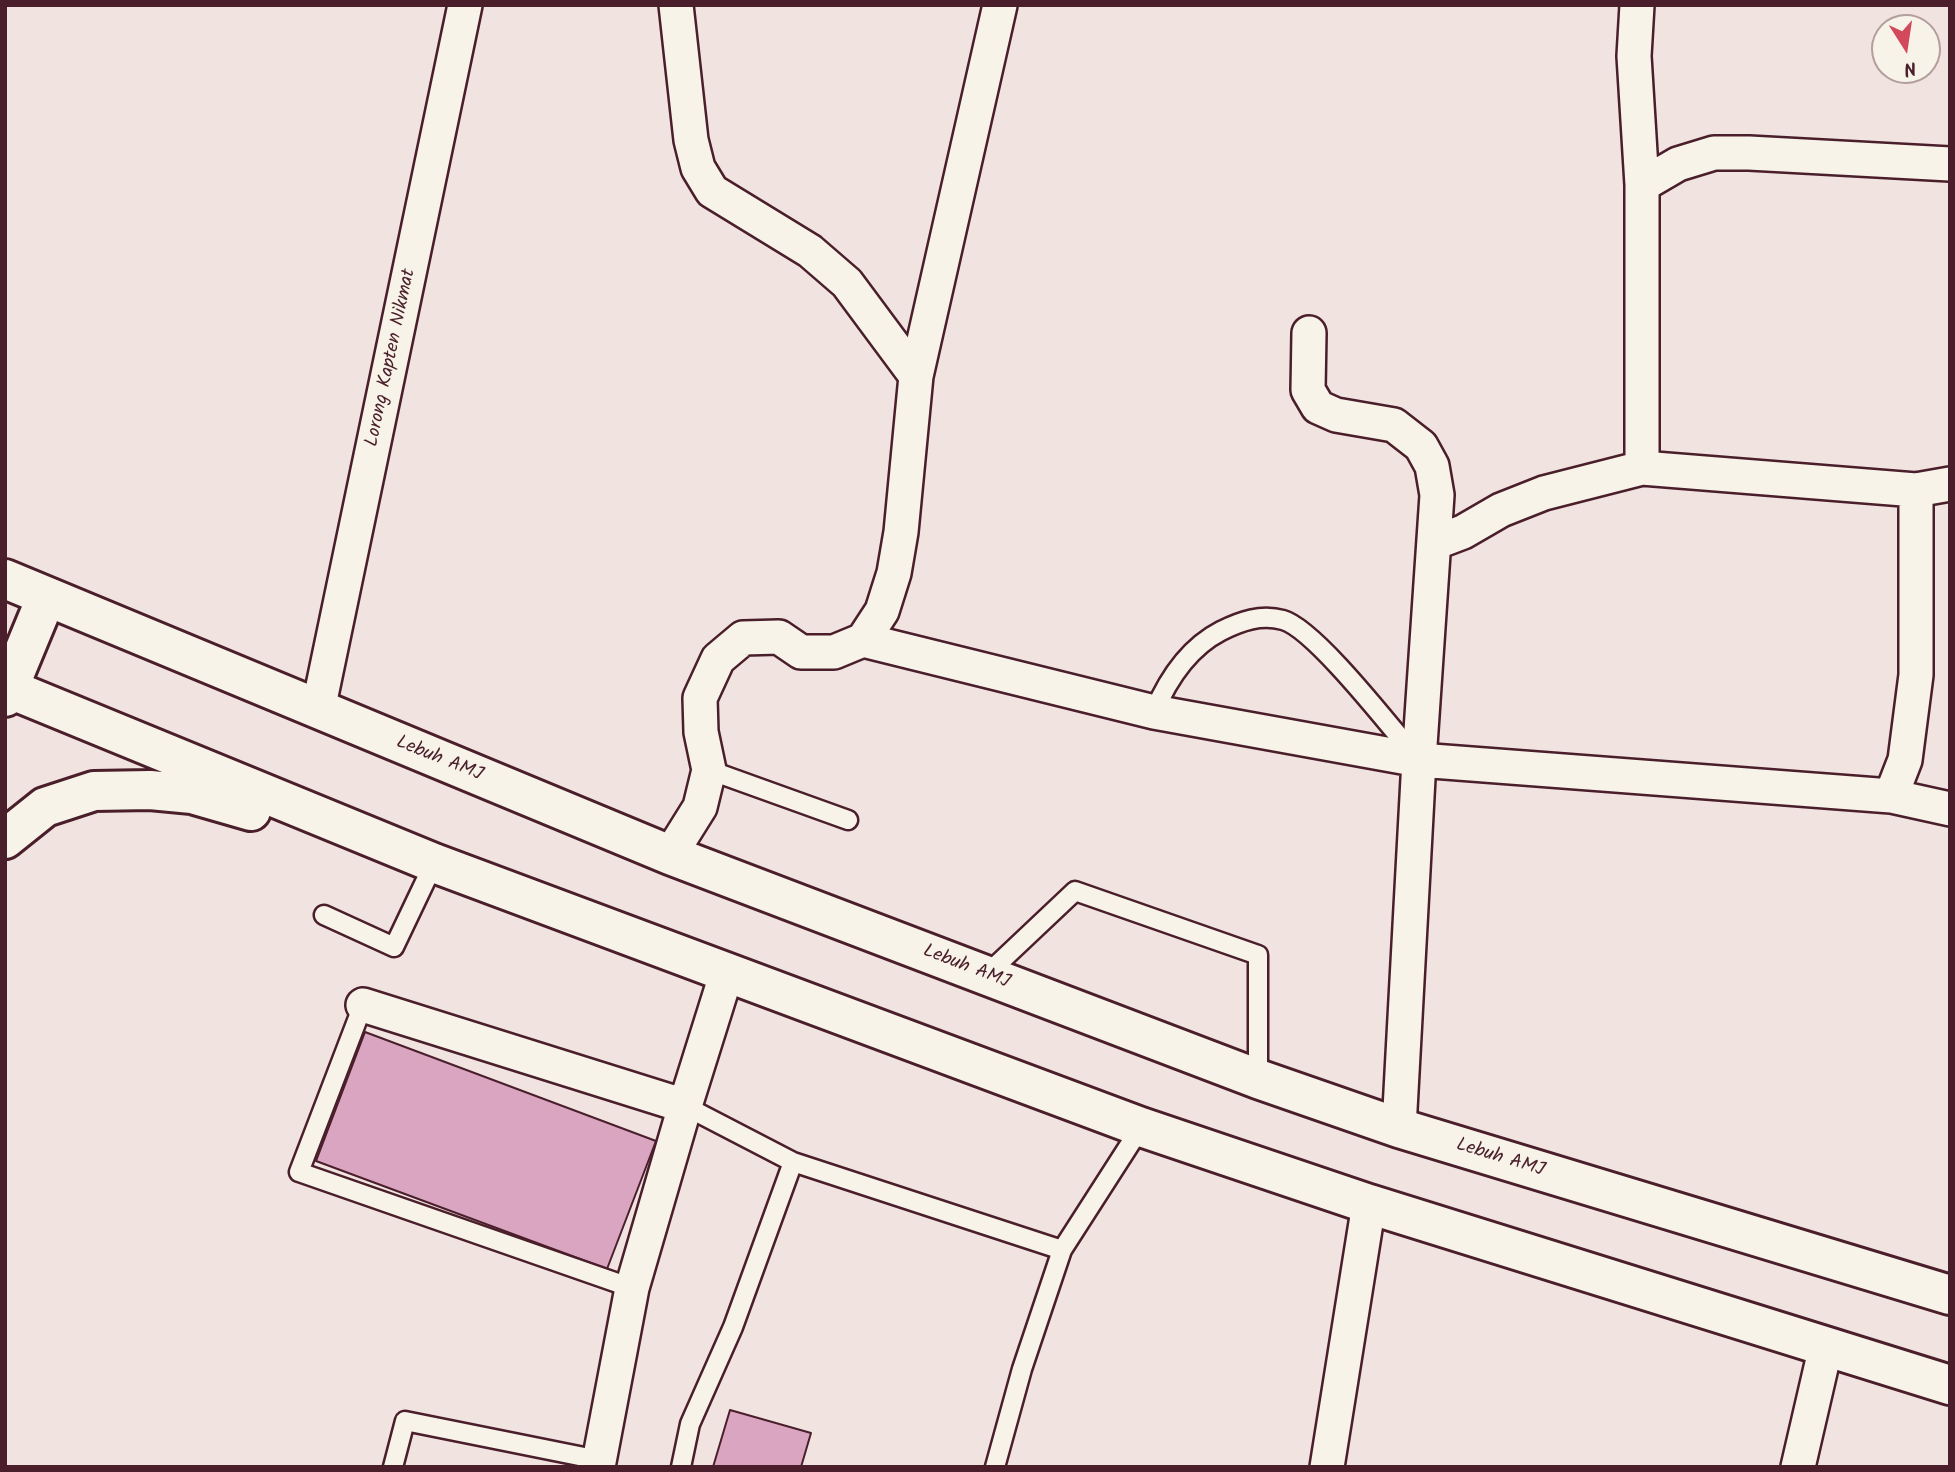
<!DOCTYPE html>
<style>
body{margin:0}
#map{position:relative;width:1955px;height:1472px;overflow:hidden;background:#f1e3e0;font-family:Kalam,sans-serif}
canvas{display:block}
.frame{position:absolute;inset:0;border:7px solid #4a1f2b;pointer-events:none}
.north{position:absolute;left:1871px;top:14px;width:70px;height:70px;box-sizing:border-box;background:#f7f3e8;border:2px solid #b29e9c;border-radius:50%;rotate:168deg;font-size:19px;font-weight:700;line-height:28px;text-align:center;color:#4a1f2b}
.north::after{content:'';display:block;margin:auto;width:24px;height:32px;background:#d1495b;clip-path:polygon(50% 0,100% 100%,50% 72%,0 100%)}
</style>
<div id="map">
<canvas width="1955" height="1472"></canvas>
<div class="frame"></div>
<div class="north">N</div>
</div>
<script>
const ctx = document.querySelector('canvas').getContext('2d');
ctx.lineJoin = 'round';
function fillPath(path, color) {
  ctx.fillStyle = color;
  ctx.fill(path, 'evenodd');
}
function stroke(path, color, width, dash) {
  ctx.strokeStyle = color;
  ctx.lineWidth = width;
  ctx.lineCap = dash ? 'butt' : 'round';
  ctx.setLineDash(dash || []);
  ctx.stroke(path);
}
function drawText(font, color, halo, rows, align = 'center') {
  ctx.font = font + ' Kalam,sans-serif';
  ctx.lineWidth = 6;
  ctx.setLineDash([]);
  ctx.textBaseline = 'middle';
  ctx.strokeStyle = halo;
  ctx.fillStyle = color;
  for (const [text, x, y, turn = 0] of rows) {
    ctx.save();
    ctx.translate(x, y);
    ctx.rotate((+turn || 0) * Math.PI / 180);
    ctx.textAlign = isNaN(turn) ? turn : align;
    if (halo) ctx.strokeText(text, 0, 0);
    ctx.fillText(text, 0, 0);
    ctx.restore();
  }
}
const building = new Path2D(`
 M365,1032l291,109 -49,128 -291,-108z
 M730,1410l81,23 -10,34h-88z`);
fillPath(building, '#d9a5c0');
stroke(building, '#4a1f2b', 2);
const service = new Path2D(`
 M1154,712c14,-33 34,-64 67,-81 20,-10 40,-17 62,-11 32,9 109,109 134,138
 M709,770l139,50
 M324,915l70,32 40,-84
 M985,976l90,-85 183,64v124
 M363,1005l-64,167 333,116
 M685,1106l108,56 269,88 79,-123
 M393,1467l12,-46 194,39
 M681,1467l9,-43 43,-97 60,-165
 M995,1467l27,-98 40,-119`);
const minor = new Path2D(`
 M676,5l15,135 7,28 14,23 98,60 37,32 69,93
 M1637,5l-3,51 8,129v283
 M1642,185l36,-21 36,-11h35l201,11
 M1309,333l-1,57 10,17 18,8 58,10 27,21 11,20 5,29 -18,265 -20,368
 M1916,490l34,-6
 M1434,543l29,-11 38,-22 43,-17 98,-25 274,22v185l-11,85 -14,36
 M863,640l291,72 265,48 472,36 59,13
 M318,710l147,-705
 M670,855l30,-48 9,-37 -8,-38 -1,-34 18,-39 25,-21 36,-1 22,15h33l29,-12 19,-29 12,-38 7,-41 15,-156 84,-371
 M363,1005l322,101
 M598,1467l34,-179 53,-182 42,-134
 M1327,1467l42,-263
 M1798,1467l28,-121`);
const primary = new Path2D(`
 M5,697l41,-99`);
const trunk = new Path2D(`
 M5,579l665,276 588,224 141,49 551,167
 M5,687l429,176 707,264 228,77 581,181
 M5,839l40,-32 49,-16 56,-1 42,4 59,17`);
stroke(service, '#4a1f2b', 23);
stroke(minor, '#4a1f2b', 38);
stroke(primary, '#4a1f2b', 44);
stroke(trunk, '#4a1f2b', 44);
stroke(service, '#f7f3e8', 18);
stroke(minor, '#f7f3e8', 33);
stroke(primary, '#f7f3e8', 38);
stroke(trunk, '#f7f3e8', 38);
drawText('19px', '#4a1f2b', '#f7f3e8', [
 ["Lorong Kapten Nikmat",392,358,-78],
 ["Lebuh AMJ",439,760,22],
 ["Lebuh AMJ",966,968,21],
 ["Lebuh AMJ",1500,1159,17]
]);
</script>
